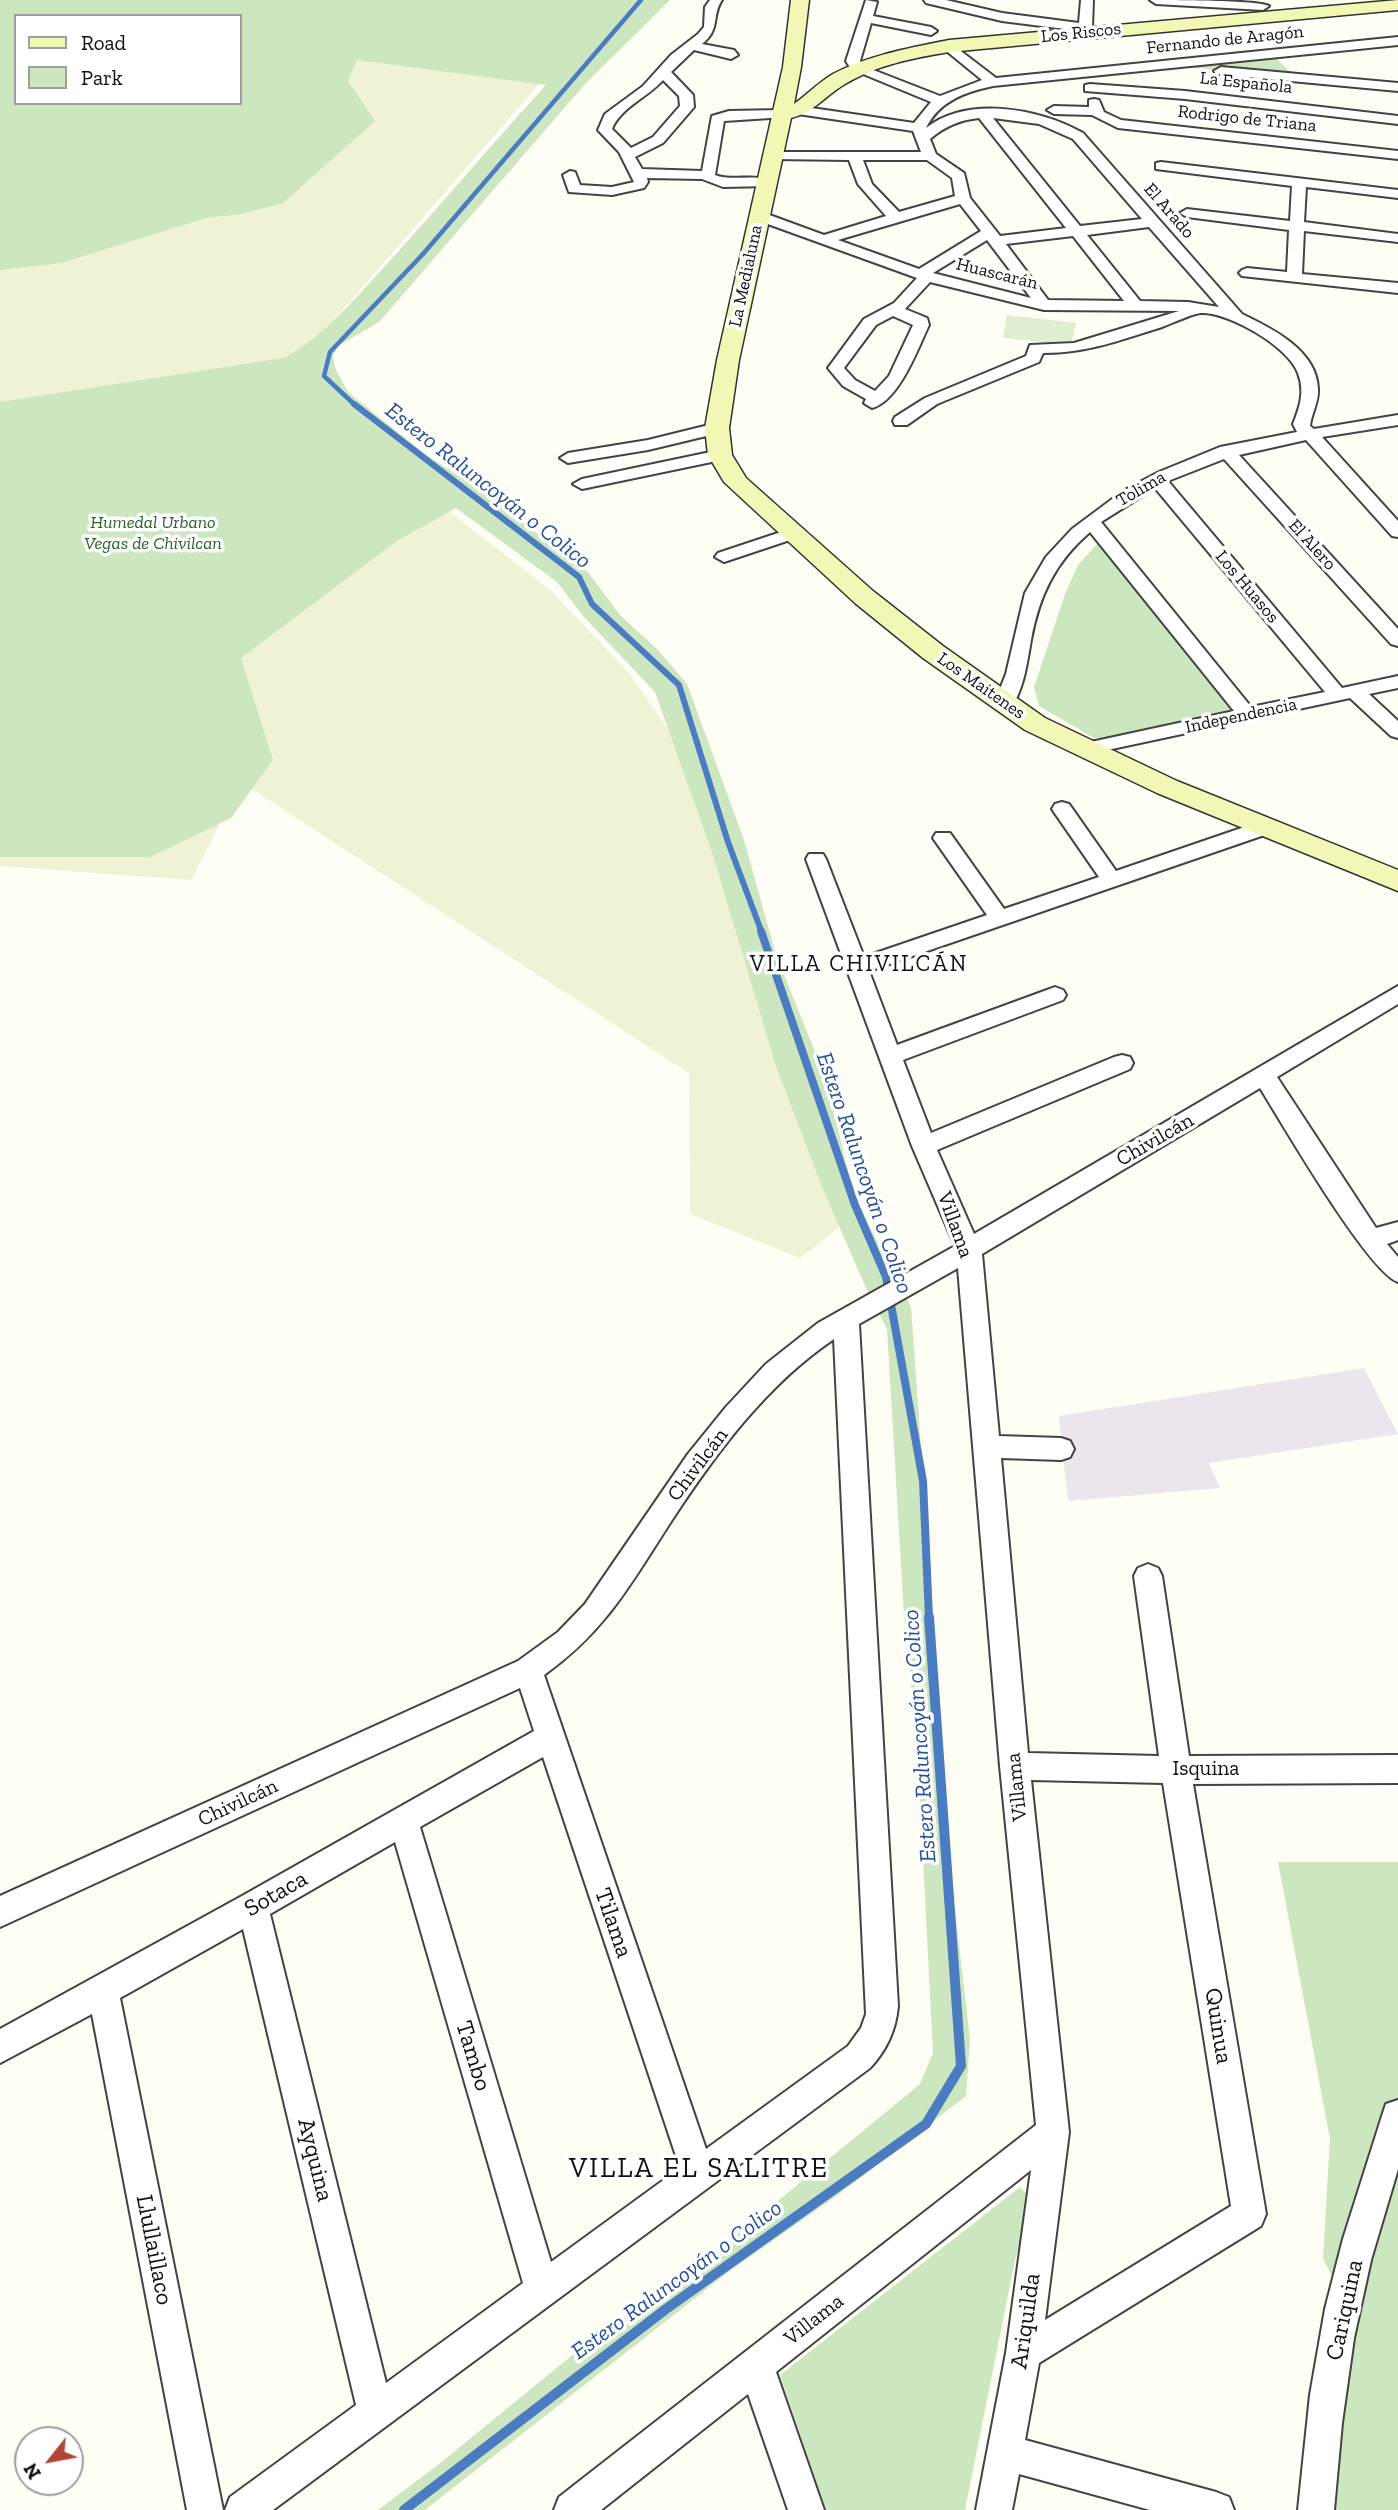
<!DOCTYPE html>
<meta charset="utf-8">
<style>
body{margin:0}
#map{position:relative;width:1398px;height:2510px;overflow:hidden;background:#fefef4;font-family:"Zilla Slab",serif}
canvas{display:block}
.legend{position:absolute;left:14px;top:14px;width:228px;height:91px;box-sizing:border-box;background:#fff;border:2px solid #9f9f9f;margin:0;padding:9px 12px;list-style:none;font-size:21px;color:#101010}
.legend li{display:flex;align-items:center;gap:14px;height:35px}
.legend b{width:35px;border:2px solid #9f9f9f}
.north{position:absolute;left:14px;top:2426px;width:70px;height:70px;box-sizing:border-box;background:#fff;border:2px solid #9f9f9f;border-radius:50%;rotate:239deg;font-size:19px;font-weight:700;line-height:28px;text-align:center;color:#101010}
.north::after{content:'';display:block;margin:auto;width:24px;height:32px;background:#b34534;clip-path:polygon(50% 0,100% 100%,50% 72%,0 100%)}
</style>
<div id="map">
<canvas width="1398" height="2510"></canvas>
<ul class="legend">
<li><b style="height:9px;background:#f3f7b5"></b>Road</li>
<li><b style="height:19px;background:#cce6bf"></b>Park</li>
</ul>
<div class="north">N</div>
</div>
<script>
const ctx = document.querySelector('canvas').getContext('2d');
ctx.lineJoin = 'round';
function fillPath(path, color) {
  ctx.fillStyle = color;
  ctx.fill(path, 'evenodd');
}
function stroke(path, color, width, dash) {
  ctx.strokeStyle = color;
  ctx.lineWidth = width;
  ctx.lineCap = dash ? 'butt' : 'round';
  ctx.setLineDash(dash || []);
  ctx.stroke(path);
}
function drawText(font, color, halo, rows, align = 'center') {
  ctx.font = font + ' "Zilla Slab",serif';
  ctx.lineWidth = 7;
  ctx.setLineDash([]);
  ctx.textBaseline = 'middle';
  ctx.strokeStyle = halo;
  ctx.fillStyle = color;
  for (const [text, x, y, turn = 0] of rows) {
    ctx.save();
    ctx.translate(x, y);
    ctx.rotate((+turn || 0) * Math.PI / 180);
    ctx.textAlign = isNaN(turn) ? turn : align;
    if (halo) ctx.strokeText(text, 0, 0);
    ctx.fillText(text, 0, 0);
    ctx.restore();
  }
}
fillPath(new Path2D(`
 M1364,1368l34,66 -189,29 11,25 -152,13 -9,-85z`), '#ede5ed');
fillPath(new Path2D(`
 M0,0h612l-305,351 23,68 219,170 79,83 44,63 177,485 -49,38 -110,-44 -1,-141 -448,-291 -50,98 -191,-14zM16,16h224v87h-224z`), '#eff2d5');
fillPath(new Path2D(`
 M0,0h670l-85,84 -206,238 -41,24 -5,10 2,12 13,24 77,62 50,33 112,84 33,44 38,35 29,34 57,156 32,115 50,124 28,117 57,111 41,576 18,157 -4,56 -124,96 -111,78 -306,240h-47l61,-46 142,-116 136,-97 203,-167 13,-31 -16,-312 -13,-125 -17,-287 -21,-41 -44,-101 -46,-121 -63,-211 -58,-163 -71,-75 -27,-35 -101,-74 -58,32 -157,118 32,102 -42,58 -81,39h-150v-455l284,-44c40,-21 72,-61 102,-93 54,-59 106,-121 160,-180l-189,-25 -9,21 27,40 -92,82 -42,11 -35,4 -145,45 -61,7zM16,16h224v87h-224z
 M1273,55l22,22 -126,-11z
 M1099,542l134,167 -127,30 -12,-1 -55,-32 -5,-19 31,-93 13,-29z
 M1278,1862h120v648h-69l27,-188 -33,-63 7,-120z
 M1020,2187l12,12 -17,61 -50,250h-139l-46,-135z`), '#cce6bf');
fillPath(new Path2D(`
 M1007,315l69,8 -5,22 -68,-7z`), '#deeed0');
stroke(new Path2D(`
 M356,406l-32,-30 6,-24 93,-98 218,-254`), '#4b7cc1', 4.5);
stroke(new Path2D(`
 M354,404l225,173 13,27 87,81 49,157 34,91`), '#4b7cc1', 6);
stroke(new Path2D(`
 M761,931l94,274 31,72 37,204 6,137`), '#4b7cc1', 8);
stroke(new Path2D(`
 M404,2510l262,-201 260,-185 35,-58 -32,-449`), '#4b7cc1', 10);
const street = new Path2D(`
 M710,0h12c-11,16 -1,29 -20,44l32,6 4,5 -7,4 -37,-9 -23,22 22,23 1,12 -31,36 -28,14 7,12 60,2 10,-55 17,-5 52,-1 5,1v6l-62,4 -9,54c18,7 45,-3 59,8l-2,3 -49,1 -21,-8 -55,-1 1,4 -4,6 -32,7 -43,-3 -6,-17 7,-4 5,1 5,13 32,2 22,-5 -15,-30 -21,-22 7,-16 38,-28 28,-31 27,-21 6,-7 1,-20zM663,80l16,16 1,10 -27,31 -22,11 -19,-19c8,-21 36,-32 51,-49z
 M866,0l11,2 -4,14 58,11 6,4 -6,4 -60,-12 -11,38 3,5 77,30 42,-16 -38,-31v-6l5,-1 47,36 402,-41v8l-405,41c-28,6 -54,15 -67,42 42,-33 114,-19 157,5l159,181c29,14 75,36 76,75 1,13 -7,25 -8,37l4,3 84,-14v10l-76,12 76,84v16l-6,-1 -86,-96 -67,15 159,174v17l-7,-2 -167,-185 -56,22 174,207 56,-12v12l-29,6 29,27v17l-7,-2 -41,-38 -266,57 -7,-2 -3,-4 3,-4 157,-34 -144,-179c-35,30 -51,64 -59,108 -4,23 -7,48 -20,68h-14l-3,-4 12,-30 19,-81 21,-36 26,-28 51,-38 36,-19 61,-25 77,-15 -4,-8c7,-17 12,-33 5,-51 -9,-26 -69,-61 -97,-60 -10,1 -28,10 -39,14 -42,13 -74,26 -119,26l-4,9 -102,42 -30,21h-12l-2,-4 2,-4 30,-19 101,-42 4,-11 44,-2 105,-32 -135,-1 -114,-28 -25,27 22,9 2,7c-11,23 -30,76 -57,83l-8,-5 2,-4 -23,-13 -15,-18 36,-49 30,-16 23,-25 -163,-59 -2,-3 2,-3h10l60,22 62,-19 -28,-32 -9,-24 -76,-1 -7,-4 2,-3h153l-8,-21 -115,-17 -7,-4 7,-4 116,17 17,-21 -80,-33 -5,-8zM979,118l87,110 -66,8 -30,-38 -6,-25 -28,-19 -6,-15c15,-13 30,-19 49,-21zM993,118l46,6 34,15 69,80 -62,7zM863,160h64l25,18 3,18 -56,16 -27,-28zM960,204l21,27 -62,38 -81,-29zM1149,227l70,80 -31,-5 -48,-1 -53,-66zM1073,236l51,65 -76,-1 -42,-56zM987,240l44,58 -98,-25zM893,316l20,9 -24,51 -14,15 -20,-11 -11,-12 32,-43zM1155,488l170,204 -74,15 -150,-185z
 M924,0h22l56,13 77,10 2,-23h12l-1,27 5,5 -6,4 -10,-5 -79,-10 -76,-18z
 M1150,0c21,0 107,0 119,6l-6,4 -107,-6z
 M1221,67l177,16v8l-182,-17 -2,-3z
 M1090,84l95,7 213,25v8l-213,-25 -100,-8v-6z
 M1094,99l5,1 5,12 17,8 277,31v8l-280,-31 -26,-13 -38,-1 -7,-4 7,-4 35,1v-7z
 M1161,162l237,28v8l-92,-11 -2,35 94,12v8l-94,-11 -2,43 96,9v10l-156,-17 -3,-3 3,-3 5,-2 40,4 2,-42 -102,-13 -7,-4 7,-4 103,12 2,-35 -136,-17v-6z
 M717,423l8,5 -2,4 -75,18 -80,13 -8,-5 8,-5 80,-13z
 M720,450l6,1 2,4 -2,4 -144,30 -9,-5 9,-5z
 M793,528l6,1 3,4 -3,4 -75,25 -9,-5 3,-4z
 M1062,802l7,2 47,67 143,-49h14l3,5 -3,5 -404,139 28,74 150,-55 8,-3 8,3 3,5 -3,5 -160,60 28,73 183,-76 8,-2 8,2 3,6 -3,6 -193,81 37,84 424,-248v18l-121,73 99,151 22,-6v18l-11,4 11,13v25c-30,-10 -116,-159 -138,-194l-278,166 17,182 62,2 9,3 4,8 -4,8 -9,3 -60,-2 27,295 131,3 -25,-180 4,-8 10,-4 10,4 4,8 27,180 209,-1v28l-205,1 73,430 -5,12 -222,137 -14,77 191,52 13,5 5,13h-84l-131,-36 -7,36h-36l30,-157 25,-183 -255,202 48,138h-36l-40,-116 -147,116h-47l5,-13 477,-372 -36,-359 -42,-498 -99,56 39,682c-2,24 -12,45 -28,62l-597,442h-48l5,-13 126,-92 -113,-476 -123,69 103,512h-36l-95,-496 -92,49v-34l242,-133 292,-165 -14,-43 -520,239v-31l518,-235 40,-29 27,-28 103,-150 38,-47 40,-43 52,-41 137,-77 -43,-100 -106,-287 3,-5h14l3,5 38,98 123,-42 -54,-77 3,-5h14l54,76 95,-32 -47,-68 3,-5zM834,1339l32,675 -5,14 -13,18 -142,103 -162,-474c63,-45 87,-92 128,-155 44,-67 95,-136 162,-181zM543,1757l137,411 -129,94 -131,-435zM1031,1780l132,3 68,423 -186,114 24,-188zM395,1842l128,441 -137,100 -116,-469z
 M1398,2100v69l-27,91 -17,78 -12,85 -8,87h-36l12,-115 15,-86 18,-70 39,-123 4,-12z`);
const secondary = new Path2D(`
 M791,0h18l-8,67 -7,37c14,-10 25,-22 39,-30 36,-19 77,-26 116,-34l449,-40v10l-449,42c-36,6 -72,13 -104,32 -19,11 -32,29 -54,34l-52,242 -10,68 3,27 14,23 127,113 70,55 102,72 132,63 221,89v21l-241,-98 -132,-63 -102,-72 -68,-55 -131,-121 -16,-27 -3,-27 12,-68 66,-293z`);
stroke(street, '#434343', 4);
stroke(secondary, '#323232', 3);
fillPath(street, '#fff');
fillPath(secondary, '#f3f7b5');
drawText('18px', '#101010', '#fff', [
 ["Los Riscos",1081,33,-6],
 ["Fernando de Aragón",1225,40,-6],
 ["La Española",1246,83,6],
 ["Rodrigo de Triana",1247,119,6],
 ["El Arado",1169,211,49],
 ["Huascarán",997,274,14],
 ["La Medialuna",746,276,-78],
 ["Tolima",1141,489,-30],
 ["El Alero",1312,545,48],
 ["Los Huasos",1247,587,50],
 ["Los Maitenes",981,686,35],
 ["Independencia",1241,716,-12]
]);
drawText('italic 18px', '#276225', '#fff', [
 ["Humedal Urbano",153,523],
 ["Vegas de Chivilcan",153,544]
]);
drawText('21px', '#101010', '#fff', [
 ["Chivilcán",1155,1140,-30],
 ["Villama",955,1225,70],
 ["Chivilcán",698,1465,-53],
 ["Isquina",1206,1769],
 ["Villama",1017,1787,-96],
 ["Chivilcán",238,1803,-25],
 ["Villama",814,2320,-38]
]);
drawText('italic 23px', '#245097', '#fff', [
 ["Estero Raluncoyán o Colico",488,486,38],
 ["Estero Raluncoyán o Colico",864,1173,71],
 ["Estero Raluncoyán o Colico",920,1736,-94],
 ["Estero Raluncoyán o Colico",677,2280,-36]
]);
ctx.letterSpacing = '2px';
drawText('23px', '#101010', '#fff', [
 ["VILLA CHIVILCÁN",859,964]
]);
ctx.letterSpacing = '0px';
drawText('24px', '#101010', '#fff', [
 ["Sotaca",276,1894,-30],
 ["Tilama",613,1923,71],
 ["Quinua",1218,2026,81],
 ["Tambo",473,2056,73],
 ["Ayquina",315,2160,76],
 ["Llullaillaco",154,2250,79],
 ["Cariquina",1345,2310,-78],
 ["Ariquilda",1026,2321,-82]
]);
ctx.letterSpacing = '2px';
drawText('28px', '#101010', '#fff', [
 ["VILLA EL SALITRE",699,2169]
]);
ctx.letterSpacing = '0px';
</script>
